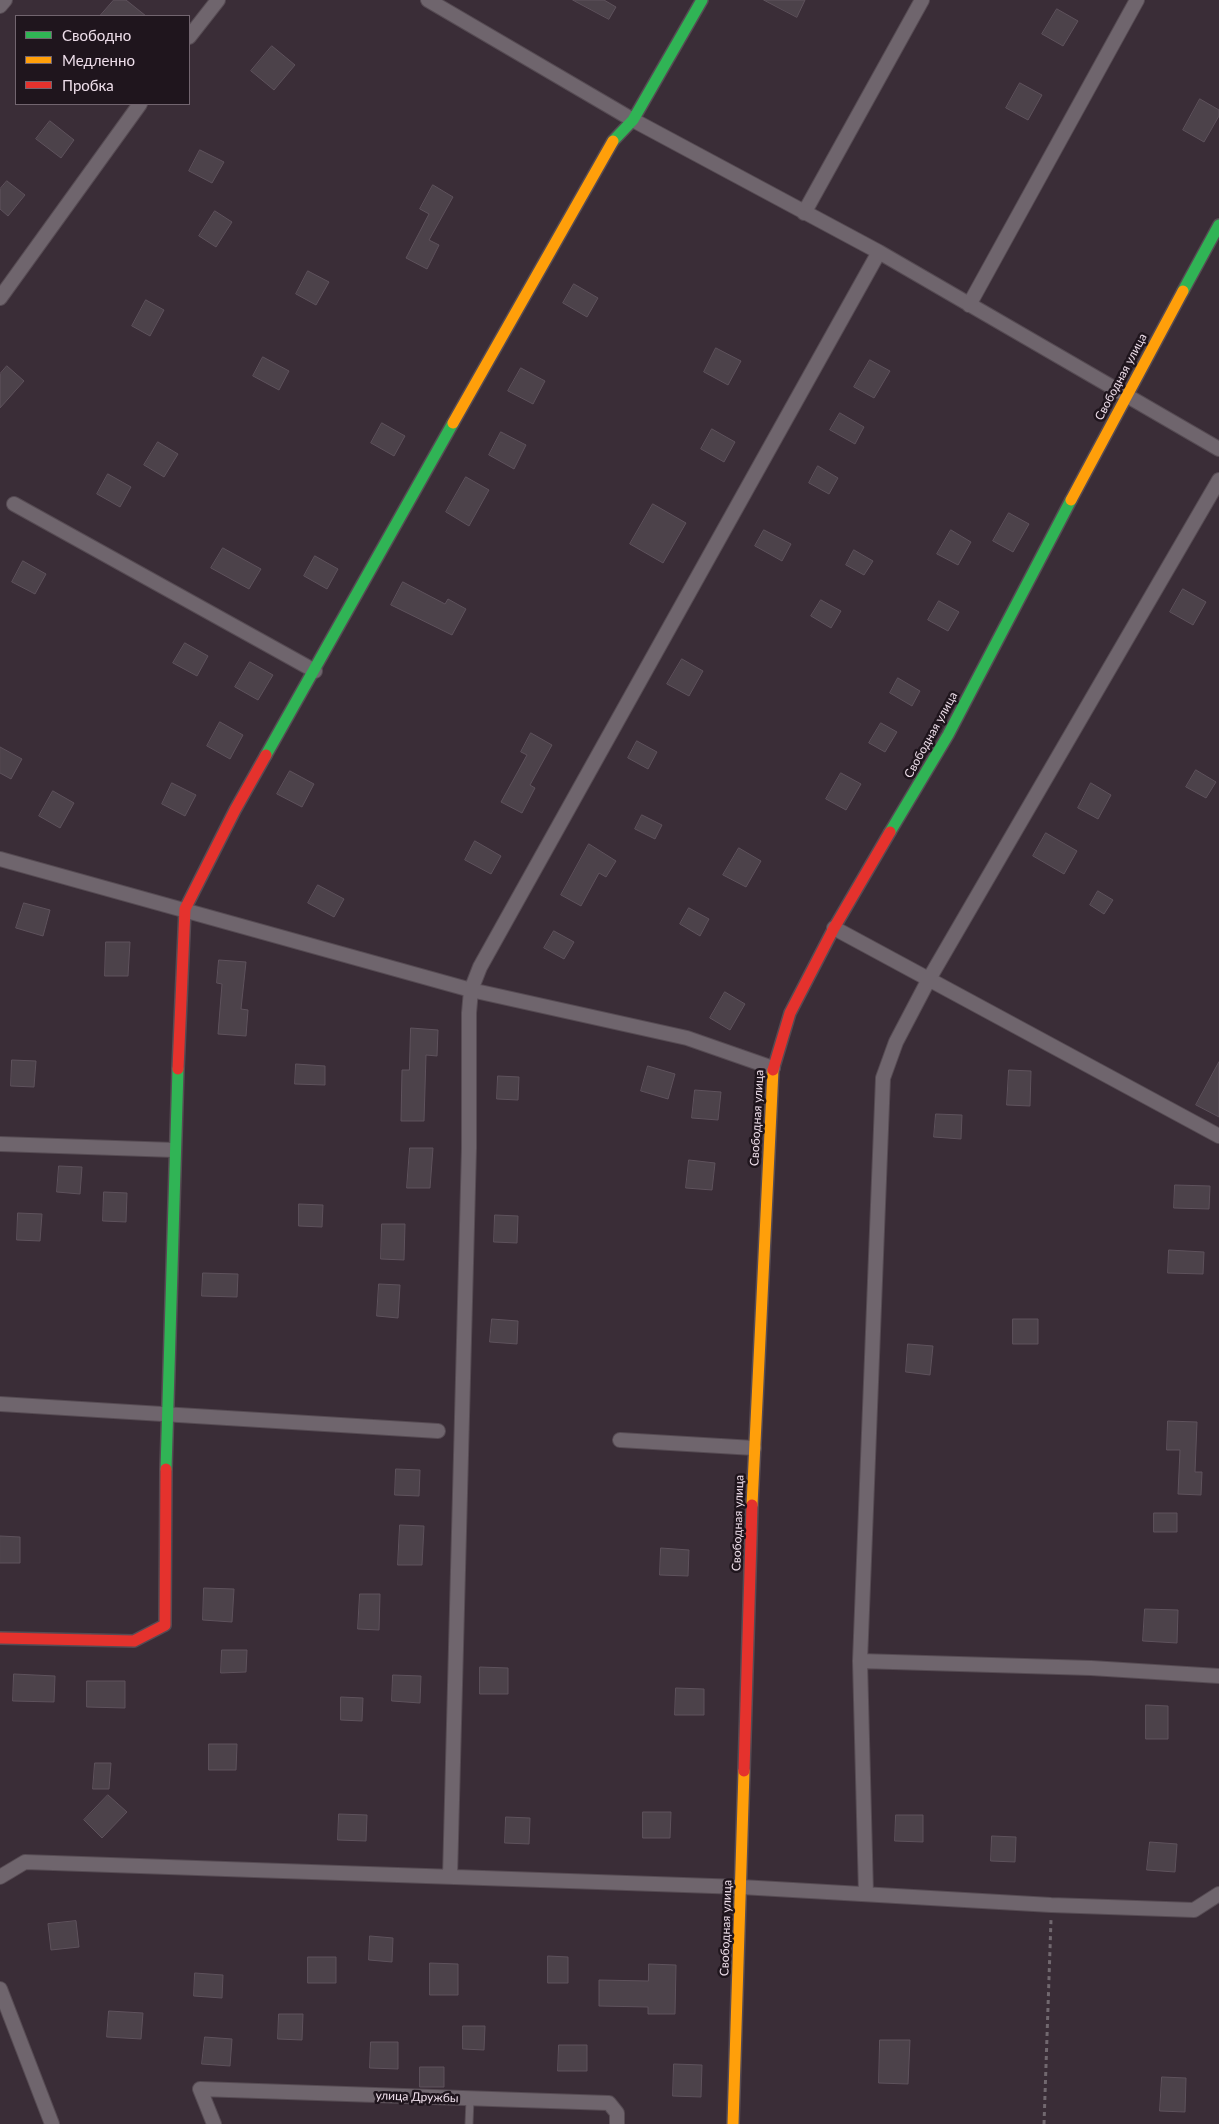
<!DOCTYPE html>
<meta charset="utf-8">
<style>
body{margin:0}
#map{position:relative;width:1219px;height:2124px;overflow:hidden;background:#3a2d37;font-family:Lato,sans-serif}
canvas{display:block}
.legend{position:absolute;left:15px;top:15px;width:175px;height:90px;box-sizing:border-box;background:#1f151d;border:1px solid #72656f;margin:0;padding:6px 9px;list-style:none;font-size:15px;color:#eedeea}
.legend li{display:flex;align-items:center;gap:10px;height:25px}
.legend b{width:25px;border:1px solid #72656f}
</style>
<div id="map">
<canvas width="1219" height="2124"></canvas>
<ul class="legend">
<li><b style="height:6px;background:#30b455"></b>Свободно</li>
<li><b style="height:6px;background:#ff9f0a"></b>Медленно</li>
<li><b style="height:6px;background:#e5322d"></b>Пробка</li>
</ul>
</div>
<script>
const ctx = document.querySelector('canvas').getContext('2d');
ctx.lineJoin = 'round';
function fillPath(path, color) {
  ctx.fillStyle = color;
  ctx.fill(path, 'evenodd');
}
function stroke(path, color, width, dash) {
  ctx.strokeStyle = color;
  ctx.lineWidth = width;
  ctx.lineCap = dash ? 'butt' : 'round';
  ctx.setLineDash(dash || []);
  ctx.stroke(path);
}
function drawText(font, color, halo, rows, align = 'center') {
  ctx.font = font + ' Lato,sans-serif';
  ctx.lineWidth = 5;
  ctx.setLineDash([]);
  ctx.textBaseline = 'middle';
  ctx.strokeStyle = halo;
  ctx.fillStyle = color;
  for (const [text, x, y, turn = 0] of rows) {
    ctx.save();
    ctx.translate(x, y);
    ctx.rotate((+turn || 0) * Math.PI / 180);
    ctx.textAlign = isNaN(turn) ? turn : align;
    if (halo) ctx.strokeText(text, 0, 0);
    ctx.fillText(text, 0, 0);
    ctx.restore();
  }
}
const building = new Path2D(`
 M114,0h12l20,16h-46z
 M573,0h31l12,7 -7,12z
 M764,0h41l-8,17z
 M1057,9l21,12 -15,25 -21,-12z
 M272,46l23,19 -21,25 -23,-19z
 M1020,83l22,12 -14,25 -22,-12z
 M1200,99l19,11v6l-15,26 -21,-12z
 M50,121l24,19 -13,18 -25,-19z
 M200,150l24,12 -12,21 -23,-12z
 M7,181l18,14 -17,21 -8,-7v-20z
 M433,185l20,12 -24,43 10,5 -12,24 -21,-11 23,-44 -9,-5z
 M215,211l17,11 -16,25 -17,-11z
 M308,271l21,11 -13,23 -20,-11z
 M574,284l24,14 -11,19 -24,-14z
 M146,300l18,10 -14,26 -18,-10z
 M716,348l25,13 -13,24 -24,-13z
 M263,357l26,14 -10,19 -26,-14z
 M870,360l20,11 -16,27 -20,-11z
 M7,366l17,15 -24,27v-34z
 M521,368l24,13 -12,23 -25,-13z
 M840,413l24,14 -9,17 -25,-14z
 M382,423l23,13 -11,20 -23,-13z
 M712,429l23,13 -11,20 -23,-13z
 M501,432l25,13 -12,24 -25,-14z
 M158,442l20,12 -14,23 -20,-12z
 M818,466l20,12 -9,16 -20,-11z
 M108,474l23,13 -11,20 -23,-13z
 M466,477l23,13 -20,36 -23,-14z
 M653,504l33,19 -23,40 -33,-19z
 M1009,513l20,11 -16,28 -20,-11z
 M764,530l27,14 -9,17 -27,-15z
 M951,530l20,12 -13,23 -21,-11z
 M223,548l38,21 -12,20 -38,-21z
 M854,550l19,11 -9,14 -18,-10z
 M315,556l23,13 -11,20 -23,-13z
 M23,561l23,13 -11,20 -23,-12z
 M403,582l42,22 3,-5 18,10 -14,26 -61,-30z
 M1183,589l23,13 -13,23 -23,-13z
 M821,600l20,11 -10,17 -20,-12z
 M939,601l20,11 -11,19 -20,-11z
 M185,643l23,13 -11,20 -24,-13z
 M682,659l21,12 -14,25 -22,-12z
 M250,662l23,13 -15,25 -23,-13z
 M898,678l22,13 -8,15 -22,-13z
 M220,722l23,13 -13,24 -23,-13z
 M881,723l16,9 -12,20 -16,-9z
 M531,733l21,12 -22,40 5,3 -13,25 -21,-11 26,-47 -6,-3z
 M637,741l20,11 -9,17 -20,-11z
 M0,747l22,12 -11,20 -11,-6z
 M1196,770l20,12 -10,16 -20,-11z
 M290,771l24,13 -12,23 -25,-13z
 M841,773l20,11 -15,26 -20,-11z
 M172,783l24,12 -11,21 -23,-12z
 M1091,783l20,12 -13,24 -20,-11z
 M53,791l21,12 -14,25 -21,-12z
 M642,815l20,10 -7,14 -20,-10z
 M1046,833l31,18 -13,23 -31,-18z
 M475,841l26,15 -10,18 -26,-14z
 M589,844l27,17 -10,16 -7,-4 -18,33 -20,-11z
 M739,848l22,13 -15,26 -23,-12z
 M318,885l26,14 -10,18 -26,-14z
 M1098,891l15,9 -9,14 -14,-9z
 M24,903l26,7 -7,26 -27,-8z
 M689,908l20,11 -9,17 -20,-12z
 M554,931l20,11 -10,17 -20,-11z
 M106,942h24l-2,34h-23z
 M219,960l27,2 -5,47 7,1 -2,26 -28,-2 4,-50 -5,-1z
 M725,992l20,12 -15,26 -20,-12z
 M411,1028l27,2 -1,26 -11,-1 -2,66h-23l1,-51h7z
 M12,1060l24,1 -2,26 -23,-1z
 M1219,1062v55l-23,-12z
 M296,1064l29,2v19l-30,-1z
 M648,1066l27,8 -7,25 -27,-8z
 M1009,1070l22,1 -1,35 -23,-1z
 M498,1076l21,1 -1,23 -21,-1z
 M695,1090l26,2 -3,28 -26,-2z
 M936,1114l26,1 -1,24 -27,-2z
 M410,1148h23l-3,40h-23z
 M689,1160l26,3 -3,27 -26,-2z
 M59,1166l23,1 -2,27 -23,-2z
 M1175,1185l35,1 -1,23 -35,-1z
 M104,1192l23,1 -1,29 -23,-1z
 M299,1204l24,1 -1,22 -23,-1z
 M18,1213l24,1 -2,27 -23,-1z
 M495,1215l23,1 -1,27 -23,-1z
 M382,1224h23l-1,36 -23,-1z
 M1169,1250l35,2 -1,22 -35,-1z
 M203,1273l35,1 -1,23 -35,-1z
 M379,1284l21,1 -2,33 -21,-2z
 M492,1319l26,2 -1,23 -27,-2z
 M1013,1319h25v25h-25z
 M908,1344l25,2 -3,29 -24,-3z
 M1168,1421l29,1 -2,50h7l-1,23 -23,-1 2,-44h-13z
 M396,1469l24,1 -1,26 -24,-1z
 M1154,1513h23v19h-23z
 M400,1525l24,1 -2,39h-24z
 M0,1536l20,1v26h-20z
 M661,1548l28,2 -1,26 -28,-1z
 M204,1588l30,1 -2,33 -29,-2z
 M360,1594h20l-1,36 -21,-1z
 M1145,1609l33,1 -1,33 -34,-2z
 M222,1650h25l-1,22 -25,1z
 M480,1667l28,1v26h-28z
 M14,1674l41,2 -1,26 -41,-1z
 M393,1675l28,1 -1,27 -28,-2z
 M87,1681h38v27l-38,-1z
 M676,1688l28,1v26h-29z
 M341,1697l22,1 -1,23 -21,-1z
 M1146,1705l22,1v33h-22z
 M209,1744h28l-1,26h-27z
 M95,1763h16l-2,26h-16z
 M108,1795l19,17 -25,26 -18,-18z
 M643,1812h28l-1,26h-27z
 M339,1814l28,1 -1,26 -28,-1z
 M896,1815h27v27l-28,-1z
 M506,1817l24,1 -1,26 -24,-1z
 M992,1836l24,1 -1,25 -24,-1z
 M1150,1842l27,2 -2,28 -28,-2z
 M76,1921l3,26 -28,3 -3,-26z
 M370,1936l23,2 -1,24 -23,-2z
 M548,1956l20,1v26h-20z
 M308,1957h28v26h-28z
 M430,1963l28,1v31h-28z
 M649,1964l27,1 -1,49h-27v-7l-49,-1v-26l49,1z
 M195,1973l28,2 -1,23 -28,-2z
 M109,2011l34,2 -2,26 -34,-2z
 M279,2014h24l-1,26 -24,-1z
 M463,2026h22l-1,24 -21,-1z
 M205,2037l27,2 -2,27 -28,-2z
 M880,2040h30l-2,44 -29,-1z
 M371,2042h27v27l-28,-1z
 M559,2045h28v26h-29z
 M674,2064l28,1 -1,32 -28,-1z
 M420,2067h24v20h-24z
 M1162,2077l24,1 -1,34 -25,-1z`);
fillPath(building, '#4c424a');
stroke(building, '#5e525c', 1);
const lane = new Path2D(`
 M469,2124l1,-25`);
const street = new Path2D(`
 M428,0l205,120 246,132 340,197
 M0,6l5,-6
 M189,37l29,-37
 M804,213l118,-213
 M0,298l140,-194
 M969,305l168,-305
 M14,504l301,167
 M0,859l471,131 216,48 86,30
 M834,928l385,208
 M0,1144l174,6
 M0,1404l438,27
 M620,1440l134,8
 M860,1661l231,7 128,8
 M0,1877l25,-15 716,25 310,18 143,5 25,-16
 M450,1877l19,-729v-135l2,-23 9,-23 399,-715
 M866,1894l-6,-233 23,-583 13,-36 33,-63 290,-499
 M0,1989l52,135
 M214,2124l-14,-35 409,14 8,10v11`);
const fast = new Path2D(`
 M613,141l20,-21 69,-120
 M1183,291l36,-66
 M266,755l187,-332
 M890,832l58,-97 123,-235
 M166,1469l12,-400`);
const slow = new Path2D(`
 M453,423l160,-282
 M1071,500l112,-209
 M752,1505l21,-435
 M733,2124l11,-353`);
const jam = new Path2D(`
 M178,1069l7,-160 50,-99 31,-55
 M773,1070l17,-57 44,-85 56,-96
 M0,1638l134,3 31,-16 1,-156
 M744,1771l8,-266`);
stroke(lane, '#564b53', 9);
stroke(street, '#564b53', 16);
stroke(fast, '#564b53', 14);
stroke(slow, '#564b53', 14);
stroke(jam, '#564b53', 14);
stroke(new Path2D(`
 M1044,2124l7,-204`), '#71686f', 3, [4, 4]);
stroke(lane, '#6f656d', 7);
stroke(street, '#6f656d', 14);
stroke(fast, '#30b455', 11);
stroke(slow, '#ff9f0a', 11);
stroke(jam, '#e5322d', 11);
drawText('12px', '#eedeea', '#1f151d', [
 ["Свободная улица",1121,377,-62],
 ["Свободная улица",931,735,-61],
 ["Свободная улица",757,1118,-87],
 ["Свободная улица",738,1523,-88],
 ["Свободная улица",726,1928,-88],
 ["улица Дружбы",417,2097,2]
]);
</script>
